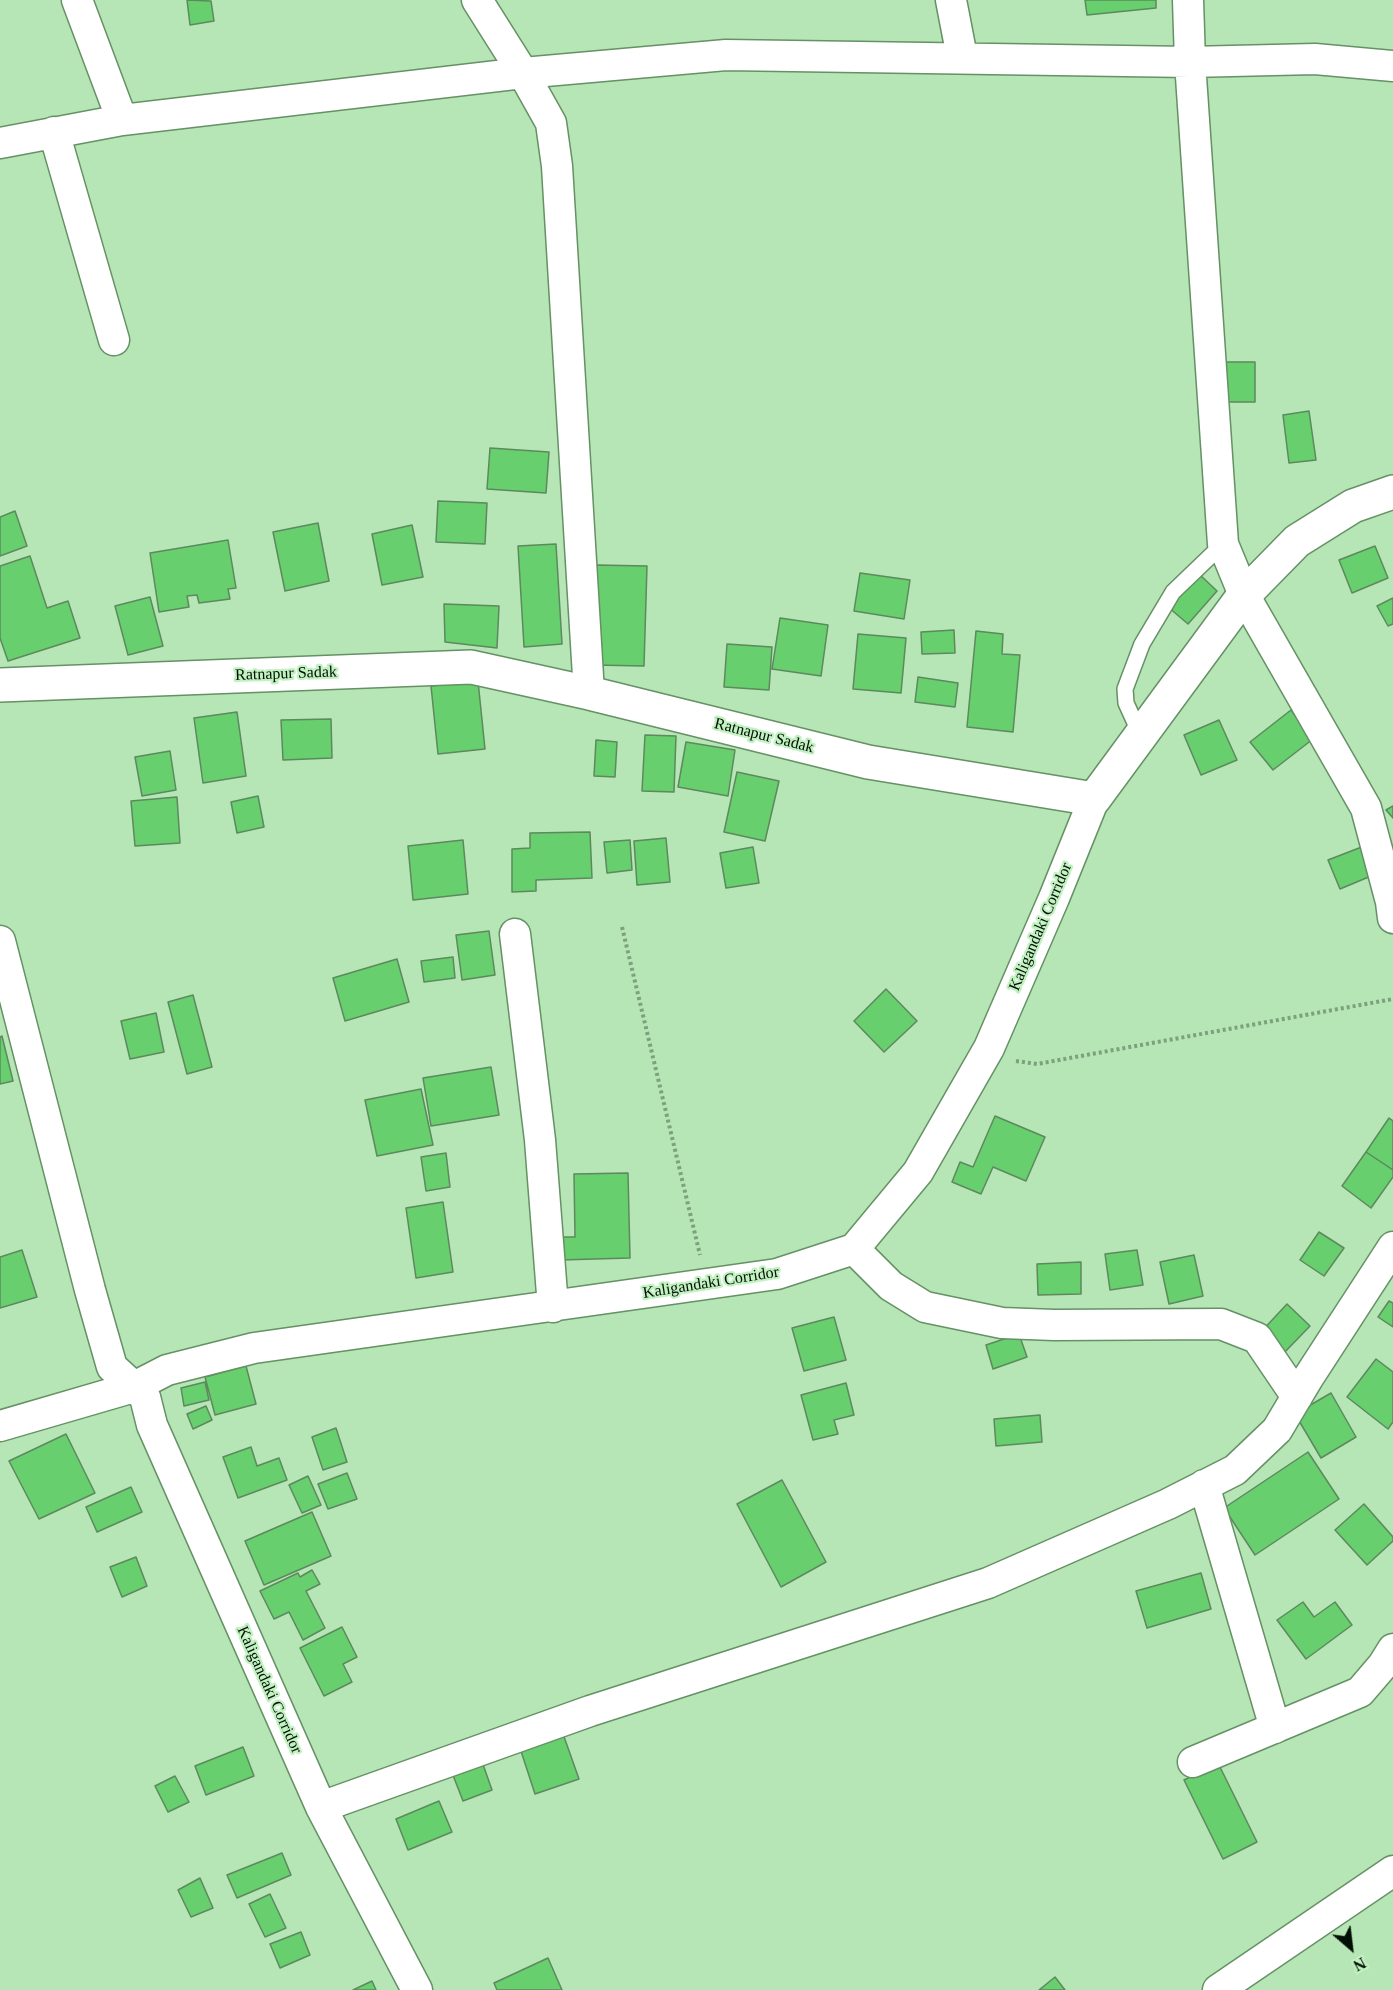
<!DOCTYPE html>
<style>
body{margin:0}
#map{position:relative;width:1393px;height:1990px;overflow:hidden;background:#b6e5b6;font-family:Georgia,serif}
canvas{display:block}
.north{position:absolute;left:1321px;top:1918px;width:60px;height:60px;-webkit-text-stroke:4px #c2f2c2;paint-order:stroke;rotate:152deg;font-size:16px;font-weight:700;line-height:24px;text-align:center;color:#021003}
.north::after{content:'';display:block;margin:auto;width:21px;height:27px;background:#021003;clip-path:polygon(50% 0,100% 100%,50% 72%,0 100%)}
</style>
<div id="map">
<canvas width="1393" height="1990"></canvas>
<div class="north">N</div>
</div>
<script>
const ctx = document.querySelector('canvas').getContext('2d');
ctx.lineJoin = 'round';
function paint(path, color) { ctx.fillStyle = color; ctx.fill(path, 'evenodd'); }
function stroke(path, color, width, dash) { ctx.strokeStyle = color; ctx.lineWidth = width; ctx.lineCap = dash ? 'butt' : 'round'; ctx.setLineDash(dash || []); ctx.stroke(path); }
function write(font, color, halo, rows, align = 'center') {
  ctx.font = font + ' Georgia,serif'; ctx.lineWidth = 4.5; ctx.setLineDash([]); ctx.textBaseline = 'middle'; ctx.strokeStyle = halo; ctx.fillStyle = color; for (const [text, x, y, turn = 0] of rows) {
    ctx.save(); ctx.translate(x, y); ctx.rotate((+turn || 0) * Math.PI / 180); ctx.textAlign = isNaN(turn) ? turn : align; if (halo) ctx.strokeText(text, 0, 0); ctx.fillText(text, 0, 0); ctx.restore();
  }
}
const building = new Path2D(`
 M 187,0 L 211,1 L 214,21 L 190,25 Z
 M 1085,0 L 1156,0 L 1156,8 L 1087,15 Z
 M 1225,362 L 1255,362 L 1255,402 L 1225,402 Z
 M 1309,411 L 1316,460 L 1289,463 L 1283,415 Z
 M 490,448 L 549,452 L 546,493 L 487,489 Z
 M 438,501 L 487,503 L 485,544 L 436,542 Z
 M 15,511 L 27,546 L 0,556 L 0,517 Z
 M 318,523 L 329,581 L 285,591 L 273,532 Z
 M 412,525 L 423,577 L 382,585 L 372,534 Z
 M 228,540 L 236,588 L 228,589 L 230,599 L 199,603 L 197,595 L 187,596 L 189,607 L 159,612 L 150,553 Z
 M 556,544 L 562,644 L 524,647 L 518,546 Z
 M 1375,546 L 1388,578 L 1352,593 L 1339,560 Z
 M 30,556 L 47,608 L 68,601 L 80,638 L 8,661 L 0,638 L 0,566 Z
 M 596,565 L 647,566 L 644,666 L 593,665 Z
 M 860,573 L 910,580 L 904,619 L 854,611 Z
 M 1198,573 L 1217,591 L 1188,624 L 1168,607 Z
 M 150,597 L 163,646 L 128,655 L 115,606 Z
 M 1393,598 L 1393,624 L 1388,626 L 1377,606 Z
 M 444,604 L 499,606 L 497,648 L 445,642 Z
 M 780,618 L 828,625 L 821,676 L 772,669 Z
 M 954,630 L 955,653 L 922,654 L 921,632 Z
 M 976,631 L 1003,634 L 1002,654 L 1020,655 L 1013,732 L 967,727 Z
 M 858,634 L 906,638 L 901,693 L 853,689 Z
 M 727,644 L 772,647 L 769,690 L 724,687 Z
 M 918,677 L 958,683 L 955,707 L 915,702 Z
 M 478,681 L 485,749 L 438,754 L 431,686 Z
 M 1291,710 L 1313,739 L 1273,770 L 1250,742 Z
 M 237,712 L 246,776 L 203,783 L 194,718 Z
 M 331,719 L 332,758 L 283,760 L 281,720 Z
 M 1219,720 L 1237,760 L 1201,775 L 1184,735 Z
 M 645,735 L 676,736 L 674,792 L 642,791 Z
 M 596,740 L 617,742 L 615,777 L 594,776 Z
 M 686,742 L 735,750 L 728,796 L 678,787 Z
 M 170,751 L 176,790 L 142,796 L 135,757 Z
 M 737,772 L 779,781 L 765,841 L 724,832 Z
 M 258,796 L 264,827 L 237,833 L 231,802 Z
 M 177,797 L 180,843 L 135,846 L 131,801 Z
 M 1393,806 L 1393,818 L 1386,810 Z
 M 590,832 L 592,878 L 536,880 L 536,891 L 512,892 L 512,849 L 530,848 L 530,833 Z
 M 666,838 L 670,882 L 637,885 L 634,841 Z
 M 463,840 L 468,894 L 413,900 L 408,846 Z
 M 630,840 L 632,870 L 607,873 L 604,842 Z
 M 1372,843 L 1383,871 L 1340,889 L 1328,860 Z
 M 753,847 L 759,883 L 726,888 L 720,853 Z
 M 489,931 L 495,975 L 462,980 L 456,935 Z
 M 453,957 L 455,978 L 424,982 L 421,961 Z
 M 397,959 L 409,1002 L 345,1021 L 333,978 Z
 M 886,989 L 917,1021 L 884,1052 L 854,1021 Z
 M 193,995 L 212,1067 L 187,1074 L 168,1002 Z
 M 156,1013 L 164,1052 L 130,1059 L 121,1021 Z
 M 2,1036 L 13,1081 L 0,1084 L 0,1037 Z
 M 491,1067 L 499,1115 L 431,1126 L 423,1078 Z
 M 421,1089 L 433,1145 L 377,1156 L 365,1100 Z
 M 995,1116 L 1045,1137 L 1026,1181 L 993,1167 L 981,1194 L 952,1182 L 960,1162 L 973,1167 Z
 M 1389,1118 L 1393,1121 L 1393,1170 L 1366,1152 Z
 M 1366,1152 L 1393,1170 L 1393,1177 L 1371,1208 L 1342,1186 Z
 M 446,1153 L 450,1187 L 426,1191 L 421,1157 Z
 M 628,1173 L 630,1258 L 560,1260 L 560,1237 L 575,1237 L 574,1174 Z
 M 443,1202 L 453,1272 L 416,1278 L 406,1208 Z
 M 1319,1232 L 1344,1248 L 1324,1276 L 1300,1260 Z
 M 22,1250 L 37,1297 L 0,1308 L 0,1257 Z
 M 1137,1250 L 1143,1285 L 1110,1290 L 1105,1254 Z
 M 1194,1255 L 1203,1296 L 1169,1304 L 1160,1262 Z
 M 1081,1262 L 1081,1294 L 1038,1295 L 1037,1264 Z
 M 1389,1301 L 1393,1303 L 1393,1327 L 1378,1317 Z
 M 1287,1304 L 1310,1326 L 1282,1355 L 1260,1333 Z
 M 834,1317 L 846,1360 L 804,1371 L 792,1328 Z
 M 1019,1334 L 1027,1357 L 993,1369 L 986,1345 Z
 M 1376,1359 L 1393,1372 L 1393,1422 L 1388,1429 L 1347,1397 Z
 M 246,1366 L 256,1404 L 215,1415 L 205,1377 Z
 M 205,1382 L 209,1400 L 184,1406 L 181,1388 Z
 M 846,1383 L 854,1415 L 834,1420 L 838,1434 L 813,1440 L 801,1395 Z
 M 1331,1393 L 1356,1437 L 1321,1458 L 1295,1414 Z
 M 206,1406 L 212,1420 L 193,1429 L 187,1414 Z
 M 1040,1415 L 1042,1442 L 996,1446 L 994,1419 Z
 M 336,1428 L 347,1462 L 323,1470 L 312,1437 Z
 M 66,1434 L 95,1493 L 39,1519 L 9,1461 Z
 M 251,1447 L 257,1466 L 279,1458 L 287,1480 L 238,1498 L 223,1457 Z
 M 1308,1452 L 1339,1499 L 1255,1555 L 1224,1508 Z
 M 347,1473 L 357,1499 L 328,1509 L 318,1484 Z
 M 308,1476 L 321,1505 L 302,1513 L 289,1485 Z
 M 782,1480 L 826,1562 L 781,1587 L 737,1504 Z
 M 131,1487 L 142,1512 L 97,1532 L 86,1507 Z
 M 1364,1504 L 1393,1537 L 1393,1541 L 1367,1565 L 1335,1530 Z
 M 312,1512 L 331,1556 L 264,1585 L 245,1541 Z
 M 136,1557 L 147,1586 L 122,1597 L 110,1567 Z
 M 312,1570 L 320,1584 L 306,1591 L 325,1628 L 303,1640 L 289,1612 L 274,1619 L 260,1591 L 298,1573 L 300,1577 Z
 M 1201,1573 L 1211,1609 L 1147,1628 L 1136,1591 Z
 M 1303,1602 L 1314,1617 L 1335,1602 L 1352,1625 L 1306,1659 L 1277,1620 Z
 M 342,1627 L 357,1657 L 343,1664 L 352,1682 L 324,1696 L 300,1648 Z
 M 562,1731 L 579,1779 L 535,1794 L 519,1745 Z
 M 243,1747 L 254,1776 L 206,1795 L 195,1766 Z
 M 479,1753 L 492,1790 L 463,1801 L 449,1765 Z
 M 1218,1763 L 1257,1842 L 1223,1859 L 1184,1780 Z
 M 175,1776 L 189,1802 L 168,1812 L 155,1786 Z
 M 439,1801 L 452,1832 L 408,1850 L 396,1819 Z
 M 282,1853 L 291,1875 L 237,1898 L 227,1875 Z
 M 200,1878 L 213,1908 L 191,1917 L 178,1890 Z
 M 270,1894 L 286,1928 L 265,1937 L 249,1904 Z
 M 301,1932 L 310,1955 L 280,1968 L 270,1944 Z
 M 548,1958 L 562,1990 L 497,1990 L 494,1983 Z
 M 1055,1977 L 1065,1990 L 1039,1990 Z
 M 372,1981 L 376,1990 L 353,1990 Z`);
const path = new Path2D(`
 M 622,927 L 700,1255
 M 1016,1061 L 1037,1064 L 1393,999`);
const lane = new Path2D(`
 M 1141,736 L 1126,703 L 1125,689 L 1142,644 L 1173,592 L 1223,544`);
const street = new Path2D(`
 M 77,0 L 122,120
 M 477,0 L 523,73 L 551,123 L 557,166 L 589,693
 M 951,0 L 962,57
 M 1188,0 L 1190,62 L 1223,544 L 1244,595 L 1366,808 L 1391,902 L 1393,918
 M 54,132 L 114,340
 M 0,143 L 122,120 L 523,73 L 726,55 L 1190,62 L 1315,59 L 1393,66
 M 515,934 L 540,1140 L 553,1307
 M 0,941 L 90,1290 L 112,1367 L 134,1387 L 167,1370 L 254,1348 L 777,1274 L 854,1249 L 918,1172 L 989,1048 L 1054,898 L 1094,799
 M 854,1249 L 891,1286 L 925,1307 L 1002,1323 L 1054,1325 L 1221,1324 L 1257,1338 L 1297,1397
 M 0,1426 L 134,1387 L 145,1397 L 152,1425 L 321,1807 L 417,1990
 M 1204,1485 L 1275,1728
 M 1193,1762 L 1360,1692 L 1383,1665 L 1393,1649
 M 321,1807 L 590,1711 L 988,1583 L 1168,1504 L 1235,1470 L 1277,1430 L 1308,1378 L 1393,1247
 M 1218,1990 L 1393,1871`);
const secondary = new Path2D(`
 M 0,685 L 471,667 L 589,693 L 868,762 L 1094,799 L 1244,595 L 1297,541 L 1353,506 L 1393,492`);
const streetNames = [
 ["Ratnapur Sadak",286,674,-2],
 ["Ratnapur Sadak",764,736,14],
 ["Kaligandaki Corridor",1041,927,-67],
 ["Kaligandaki Corridor",711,1283,-9],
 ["Kaligandaki Corridor",269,1690,66]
];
paint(building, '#67cf6d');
stroke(building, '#5d895e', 1.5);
stroke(lane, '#659165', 18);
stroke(street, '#659165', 33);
stroke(secondary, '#659165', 36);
stroke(path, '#7ca17d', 4, [3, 3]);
stroke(lane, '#fff', 15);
stroke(street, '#fff', 30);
stroke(secondary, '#fff', 33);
write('16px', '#021003', '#c2f2c2', streetNames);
</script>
